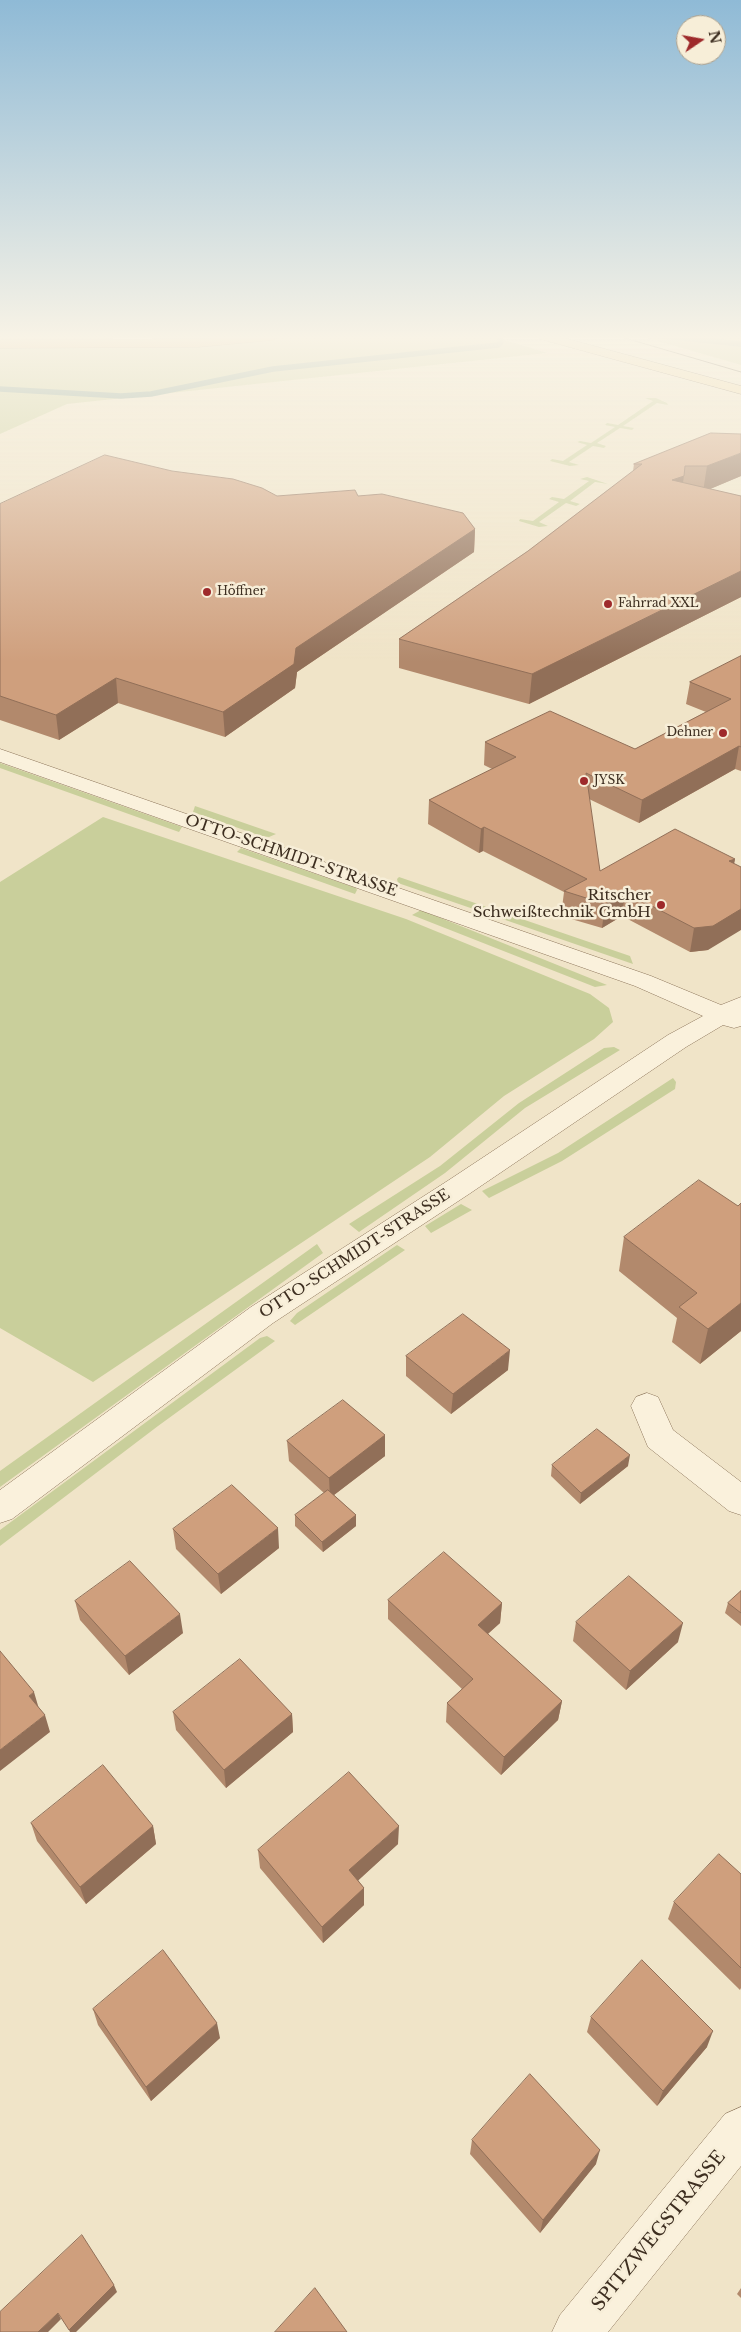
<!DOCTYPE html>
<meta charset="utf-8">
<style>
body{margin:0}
#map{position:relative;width:741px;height:2332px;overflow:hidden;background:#f0e4c8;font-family:"Libre Baskerville",serif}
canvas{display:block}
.north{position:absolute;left:676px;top:15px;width:50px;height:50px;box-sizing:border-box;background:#f7eed8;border:1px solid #ada18e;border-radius:50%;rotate:78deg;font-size:14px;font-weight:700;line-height:20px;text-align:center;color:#3d2e20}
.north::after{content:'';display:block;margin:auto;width:18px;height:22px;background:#9e2a2b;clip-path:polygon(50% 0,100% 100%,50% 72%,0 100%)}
</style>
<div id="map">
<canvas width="741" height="2332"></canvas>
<div class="north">N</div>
</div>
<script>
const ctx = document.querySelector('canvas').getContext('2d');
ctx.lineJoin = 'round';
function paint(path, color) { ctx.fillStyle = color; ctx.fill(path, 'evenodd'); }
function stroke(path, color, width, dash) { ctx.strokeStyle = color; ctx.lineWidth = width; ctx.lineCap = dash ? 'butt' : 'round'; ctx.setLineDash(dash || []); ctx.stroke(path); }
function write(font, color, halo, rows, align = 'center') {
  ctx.font = font + ' "Libre Baskerville",serif'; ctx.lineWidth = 5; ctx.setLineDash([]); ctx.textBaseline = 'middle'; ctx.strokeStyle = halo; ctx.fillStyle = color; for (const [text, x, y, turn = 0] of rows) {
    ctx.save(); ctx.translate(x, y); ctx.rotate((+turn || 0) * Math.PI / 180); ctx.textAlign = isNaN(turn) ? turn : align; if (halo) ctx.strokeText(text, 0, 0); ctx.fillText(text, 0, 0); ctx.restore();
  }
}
const green = new Path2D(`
 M 0,336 L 92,336 L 115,339 L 0,341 Z
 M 296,336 L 493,336 L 547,353 L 67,404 L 0,434 L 0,347 L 202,346 Z
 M 640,336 L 741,336 L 741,365 Z
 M 645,398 L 656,398 L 667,403 L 668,405 L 657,403 L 623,426 L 634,428 L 632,430 L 620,428 L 597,443 L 606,446 L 604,448 L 593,446 L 569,462 L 579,465 L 570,466 L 550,461 L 552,459 L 563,461 L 587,445 L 577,442 L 580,441 L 591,443 L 615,427 L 605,425 L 607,423 L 618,425 L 653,401 Z
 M 587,477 L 608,484 L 595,482 L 570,501 L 580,504 L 576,506 L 566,503 L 539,522 L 548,526 L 539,527 L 519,521 L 520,519 L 533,521 L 559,502 L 549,499 L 552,497 L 564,499 L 589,481 L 580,479 Z
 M 0,763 L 182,827 L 179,832 L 0,768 Z
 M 195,806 L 276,834 L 269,837 L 261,836 L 193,812 Z
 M 103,817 L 406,919 L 590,994 L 609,1008 L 613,1022 L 594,1039 L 504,1096 L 430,1157 L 93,1382 L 0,1328 L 0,882 Z
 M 241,848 L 356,888 L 357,890 L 355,894 L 237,852 Z
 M 399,877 L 630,956 L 633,964 L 398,883 L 397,879 Z
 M 421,910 L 607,985 L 595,987 L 412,915 Z
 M 614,1047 L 620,1050 L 525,1108 L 445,1173 L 359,1232 L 349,1224 L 440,1166 L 519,1103 L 604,1048 Z
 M 673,1078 L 676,1082 L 675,1089 L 562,1161 L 489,1198 L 482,1191 L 558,1153 Z
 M 461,1204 L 472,1210 L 431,1233 L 425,1226 Z
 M 317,1244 L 323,1253 L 0,1487 L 0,1471 Z
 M 397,1245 L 405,1250 L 295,1325 L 290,1321 L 297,1313 Z
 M 267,1336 L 275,1341 L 158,1426 L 0,1546 L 0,1530 L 260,1338 Z`);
const stream = new Path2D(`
 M 662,336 L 741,344
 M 0,389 L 121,396 L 151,394 L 273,369 L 498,345 L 501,342 L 499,336`);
const minor = new Path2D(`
 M 0,749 L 651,976 L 721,1005 L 741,997 L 741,1026 L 734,1028 L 723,1025 L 686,1047 L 469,1194 L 273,1323 L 12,1519 L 0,1523 L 0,1490 L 251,1307 L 449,1180 L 668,1035 L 703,1016 L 635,986 L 0,762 Z
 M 647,1393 L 658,1397 L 673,1430 L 741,1482 L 741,1515 L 729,1511 L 648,1447 L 631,1406 L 636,1397 Z
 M 741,2107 L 741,2166 L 608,2332 L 552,2332 L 560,2315 L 725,2114 Z`);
const primary = new Path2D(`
 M 538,336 L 557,336 L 741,386 L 741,394 L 540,339 Z`);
const motorway = new Path2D(`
 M 237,336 L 279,336 L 273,340 L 198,347 L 0,348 L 0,340 L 198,339 Z`);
const tram = new Path2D(`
 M 618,336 L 741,372`);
const wall = new Path2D(`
 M 711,433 L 741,476 L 710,489 L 741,496 L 741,597 L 529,704 L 399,668 L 399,639 L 528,551 L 633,471 L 634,464 Z
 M 277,496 L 358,496 L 475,529 L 474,552 L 297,672 L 295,688 L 225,737 L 118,703 L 59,740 L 0,720 L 0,504 Z
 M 741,656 L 741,771 L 735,769 L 639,823 L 589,799 L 600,871 L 735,859 L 708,950 L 690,952 L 622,916 L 602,928 L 561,916 L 564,892 L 483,851 L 479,853 L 428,824 L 429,800 L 492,769 L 484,765 L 485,742 L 635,749 L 706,712 L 686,704 L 690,682 Z
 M 741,1203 L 741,1331 L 700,1364 L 672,1342 L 677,1318 L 619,1271 L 624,1237 L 738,1206 Z
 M 406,1356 L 508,1370 L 451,1414 L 406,1376 Z
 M 385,1435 L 385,1456 L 334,1495 L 356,1515 L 356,1526 L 323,1552 L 295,1526 L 295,1515 L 324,1493 L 289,1461 L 287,1441 Z
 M 552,1465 L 628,1466 L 580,1504 L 551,1476 Z
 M 173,1529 L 279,1548 L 221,1594 L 176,1549 Z
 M 741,1591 L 741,1626 L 725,1613 L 728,1603 Z
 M 388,1600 L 502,1603 L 500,1623 L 488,1634 L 562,1701 L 558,1720 L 501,1775 L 446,1722 L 447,1703 L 462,1689 L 388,1619 Z
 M 75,1601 L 183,1633 L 129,1675 L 80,1620 Z
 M 576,1622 L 678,1642 L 626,1690 L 573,1641 Z
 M 173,1712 L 292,1714 L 293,1732 L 226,1788 L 176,1730 Z
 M 31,1823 L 153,1826 L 156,1844 L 86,1904 L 37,1841 Z
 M 398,1844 L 358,1880 L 364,1888 L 364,1905 L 323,1943 L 260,1868 L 258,1850 Z
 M 741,1874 L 741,1988 L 740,1990 L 668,1919 L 674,1902 Z
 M 93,2009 L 220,2038 L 151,2101 L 98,2025 Z
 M 591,2017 L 707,2047 L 657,2106 L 587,2032 Z
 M 472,2140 L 596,2164 L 540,2233 L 470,2154 Z
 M 741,2288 L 741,2298 L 737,2294 Z`);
const shadedWall = new Path2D(`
 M 741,453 L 741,476 L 703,492 L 707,466 Z
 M 684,476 L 680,502 L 672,480 Z
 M 475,529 L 474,552 L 297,672 L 295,688 L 225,737 L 223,712 L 296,648 Z
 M 741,571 L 741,597 L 529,704 L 532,674 Z
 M 116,678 L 118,703 L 59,740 L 56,715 Z
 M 739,746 L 735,769 L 639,823 L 642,800 Z
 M 484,827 L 483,851 L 479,853 L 481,829 Z
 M 735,859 L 731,882 L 729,861 Z
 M 625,892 L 622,916 L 602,928 L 605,904 Z
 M 741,909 L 741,930 L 708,950 L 690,952 L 694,928 Z
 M 741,1303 L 741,1331 L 700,1364 L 708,1329 Z
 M 510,1350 L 508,1370 L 451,1414 L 453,1394 Z
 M 385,1435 L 385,1456 L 330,1498 L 329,1478 Z
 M 630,1455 L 628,1466 L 580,1504 L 581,1493 Z
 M 356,1515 L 356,1526 L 323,1552 L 322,1542 Z
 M 278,1528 L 279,1548 L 221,1594 L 218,1574 Z
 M 502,1603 L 500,1623 L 476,1644 L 478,1625 Z
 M 180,1614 L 183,1633 L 129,1675 L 125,1656 Z
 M 683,1623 L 678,1642 L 626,1690 L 630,1671 Z
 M 34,1692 L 39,1709 L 29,1696 Z
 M 562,1701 L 558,1720 L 501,1775 L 504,1757 Z
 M 292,1714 L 293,1732 L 226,1788 L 224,1770 Z
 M 45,1715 L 50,1732 L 0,1771 L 0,1750 Z
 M 153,1826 L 156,1844 L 86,1904 L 80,1887 Z
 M 399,1826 L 398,1844 L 350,1888 L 349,1870 Z
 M 364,1888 L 364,1905 L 323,1943 L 322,1927 Z
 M 217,2023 L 220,2038 L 151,2101 L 146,2087 Z
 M 713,2031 L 707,2047 L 657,2106 L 663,2091 Z
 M 600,2150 L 596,2164 L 540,2233 L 543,2220 Z
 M 114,2285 L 117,2292 L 76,2332 L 70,2332 L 69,2330 Z
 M 58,2313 L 61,2319 L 48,2332 L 38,2332 Z`);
const building = new Path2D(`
 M 711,433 L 741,434 L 741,453 L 707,466 L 685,466 L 684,476 L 672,480 L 741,496 L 741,571 L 532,674 L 399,639 L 528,551 L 642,464 L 634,464 Z
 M 105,455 L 172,471 L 233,479 L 262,488 L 277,496 L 355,490 L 358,496 L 382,494 L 463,513 L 475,529 L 296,648 L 294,664 L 223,712 L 116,678 L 56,715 L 0,696 L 0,504 Z
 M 741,656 L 741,747 L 739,746 L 642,800 L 586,773 L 600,871 L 675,829 L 735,859 L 729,861 L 741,867 L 741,909 L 713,926 L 694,928 L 625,892 L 605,904 L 564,891 L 587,879 L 484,827 L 481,829 L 429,800 L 516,757 L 485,742 L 550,711 L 635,749 L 731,699 L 690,682 Z
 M 699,1180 L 738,1206 L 741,1203 L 741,1303 L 708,1329 L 679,1307 L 697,1293 L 624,1237 Z
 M 463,1314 L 510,1350 L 453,1394 L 406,1356 Z
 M 343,1400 L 385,1435 L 329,1478 L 287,1441 Z
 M 597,1429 L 630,1455 L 581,1493 L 552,1465 Z
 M 232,1485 L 278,1528 L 218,1574 L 173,1529 Z
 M 328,1490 L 356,1515 L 322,1542 L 295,1515 Z
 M 444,1552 L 502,1603 L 478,1625 L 562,1701 L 504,1757 L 447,1703 L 473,1679 L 388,1600 Z
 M 130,1561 L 180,1614 L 125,1656 L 75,1601 Z
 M 629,1576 L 683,1623 L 630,1671 L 576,1622 Z
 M 741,1591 L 741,1613 L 728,1603 Z
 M 0,1651 L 34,1692 L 29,1696 L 45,1715 L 0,1750 Z
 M 240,1659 L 292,1714 L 224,1770 L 173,1712 Z
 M 103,1765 L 153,1826 L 80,1887 L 31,1823 Z
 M 349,1772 L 399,1826 L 349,1870 L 364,1888 L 322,1927 L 258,1850 Z
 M 719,1854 L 741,1874 L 741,1968 L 674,1902 Z
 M 163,1950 L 217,2023 L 146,2087 L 93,2009 Z
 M 642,1960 L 713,2031 L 663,2091 L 591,2017 Z
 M 530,2074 L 600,2150 L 543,2220 L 472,2140 Z
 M 82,2235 L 114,2285 L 69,2330 L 58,2313 L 38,2332 L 0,2332 L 0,2312 Z
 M 315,2288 L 347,2332 L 275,2332 Z`);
const markers = [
 [207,592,5,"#9e2a2b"],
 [608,604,5,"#9e2a2b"],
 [723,733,5,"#9e2a2b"],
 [584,781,5,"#9e2a2b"],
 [661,905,5,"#9e2a2b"]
];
const farPoinames = [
 ["Höffner",217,592],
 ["Fahrrad XXL",618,604],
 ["Dehner",713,733,"right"],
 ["JYSK",594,781]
];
const streetNames = [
 ["OTTO-SCHMIDT-STRASSE",291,856,19],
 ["OTTO-SCHMIDT-STRASSE",355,1254,-33]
];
const poiNames = [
 ["Ritscher",651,896],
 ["Schweißtechnik GmbH",651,913]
];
const nearStreetnames = [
 ["SPITZWEGSTRASSE",659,2231,-51]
];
paint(green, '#c9cf9b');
stroke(stream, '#6f938a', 5.5);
stroke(minor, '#8d765c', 1);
stroke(primary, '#5b4430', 1);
stroke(motorway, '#5b4430', 1);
paint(minor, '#faf1dc');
paint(primary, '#f3d9a0');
paint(motorway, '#e0a458');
stroke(tram, '#3d2e20', 1);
paint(wall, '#b2896c');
paint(shadedWall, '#916f58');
paint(building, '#cf9f7d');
stroke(building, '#916f58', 1);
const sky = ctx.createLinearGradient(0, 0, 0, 662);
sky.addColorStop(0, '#8fbad6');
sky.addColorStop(0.51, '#f8f3e6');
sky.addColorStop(1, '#f8f3e600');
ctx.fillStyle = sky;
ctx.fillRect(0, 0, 741, 662);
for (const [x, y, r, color] of markers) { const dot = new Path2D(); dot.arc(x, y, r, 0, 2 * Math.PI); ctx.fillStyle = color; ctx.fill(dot); stroke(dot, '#f7eed8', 2); }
write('12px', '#3d2e20', '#f7eed8', farPoinames, 'left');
write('15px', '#3d2e20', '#f7eed8', streetNames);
write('15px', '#3d2e20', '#f7eed8', poiNames, 'right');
write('18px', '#3d2e20', '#f7eed8', nearStreetnames);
</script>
